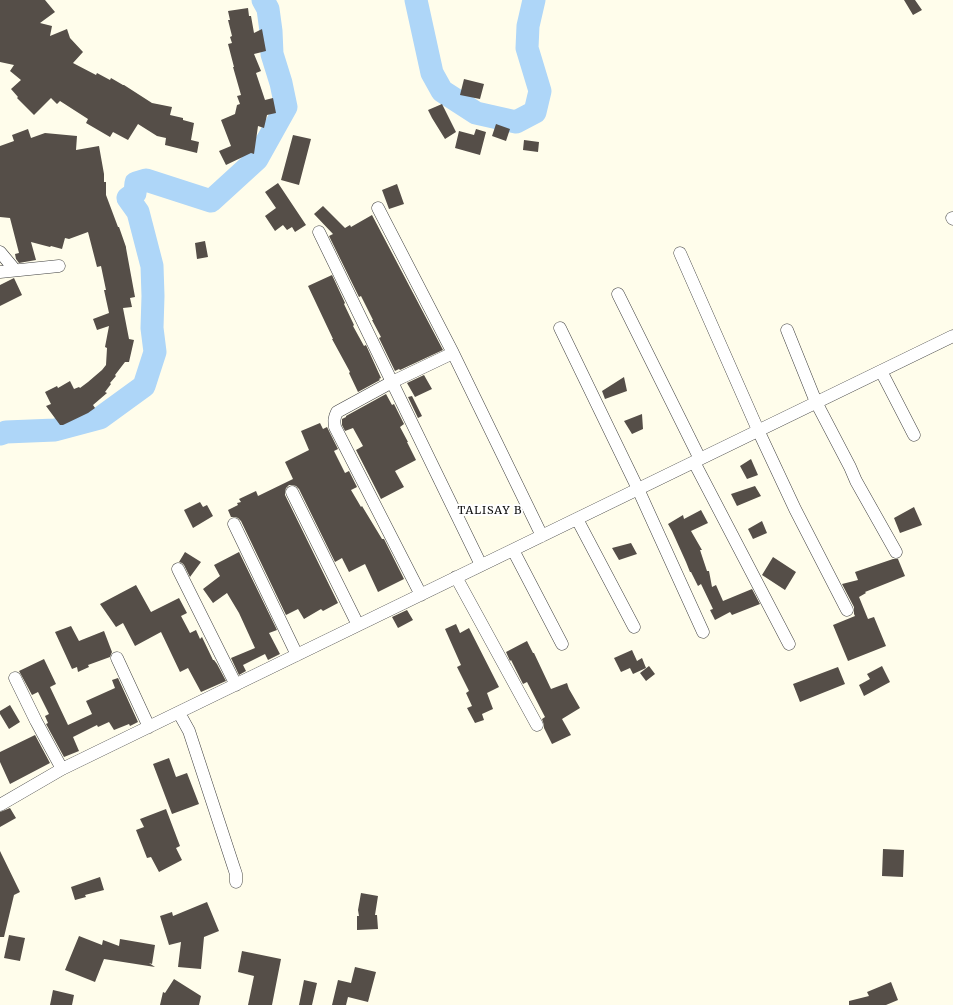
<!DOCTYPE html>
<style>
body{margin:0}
canvas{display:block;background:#fffdeb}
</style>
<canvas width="953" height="1005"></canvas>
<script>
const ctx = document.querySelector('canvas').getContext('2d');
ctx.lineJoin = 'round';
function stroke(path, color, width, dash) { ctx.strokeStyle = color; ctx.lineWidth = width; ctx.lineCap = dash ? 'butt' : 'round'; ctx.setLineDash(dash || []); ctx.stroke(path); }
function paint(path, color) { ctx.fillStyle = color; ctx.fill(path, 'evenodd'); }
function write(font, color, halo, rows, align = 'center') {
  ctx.font = font + ' Merriweather,serif'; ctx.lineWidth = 4; ctx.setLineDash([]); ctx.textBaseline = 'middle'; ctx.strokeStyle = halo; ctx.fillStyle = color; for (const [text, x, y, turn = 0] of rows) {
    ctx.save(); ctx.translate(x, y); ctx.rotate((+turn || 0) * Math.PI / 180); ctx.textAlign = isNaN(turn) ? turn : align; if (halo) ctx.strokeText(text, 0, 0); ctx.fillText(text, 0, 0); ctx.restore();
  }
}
const river = new Path2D(`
 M 416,0 L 432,73 L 442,91 L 476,113 L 516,122 L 535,112 L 540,91 L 527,48 L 528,26 L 534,0
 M 0,434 L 6,432 L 55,430 L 100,418 L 144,386 L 155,352 L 152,328 L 153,296 L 152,266 L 138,212 L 128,198 L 135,193 L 136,183 L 146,180 L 211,201 L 257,159 L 286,107 L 281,83 L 272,54 L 271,31 L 268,9 L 263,0`);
const building = new Path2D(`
 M 0,0 L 45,0 L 55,12 L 40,23 L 52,26 L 50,36 L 67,29 L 70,38 L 83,52 L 73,63 L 96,75 L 97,73 L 110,80 L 111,78 L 123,85 L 124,85 L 152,103 L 172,107 L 170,115 L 183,118 L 183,120 L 194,123 L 191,140 L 199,142 L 197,153 L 165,145 L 166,138 L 157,136 L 138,124 L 128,140 L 113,132 L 110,137 L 86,123 L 88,119 L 60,101 L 57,104 L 51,98 L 34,115 L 17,98 L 18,97 L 11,89 L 21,80 L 10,71 L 14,65 L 0,62 Z
 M 904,0 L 915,0 L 922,10 L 913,15 Z
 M 248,8 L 249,16 L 251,16 L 254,33 L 262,29 L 266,51 L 254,54 L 261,71 L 256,73 L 265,100 L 273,98 L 276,113 L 267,115 L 264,128 L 258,126 L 254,154 L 251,153 L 226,165 L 219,151 L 231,146 L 221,120 L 235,114 L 237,105 L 240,104 L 237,96 L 241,95 L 233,67 L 234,67 L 228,44 L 232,43 L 230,37 L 232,36 L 228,20 L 230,20 L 228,11 Z
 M 464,79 L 484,84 L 480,99 L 460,95 Z
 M 442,104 L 456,132 L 445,139 L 432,118 L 428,110 Z
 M 496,124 L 510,129 L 506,141 L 492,136 Z
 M 28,129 L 31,138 L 45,133 L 77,136 L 76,150 L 99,146 L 104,174 L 104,182 L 106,182 L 106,195 L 118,227 L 119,227 L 126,247 L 126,248 L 135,297 L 130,298 L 132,307 L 123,308 L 129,339 L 134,340 L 129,362 L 125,362 L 115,375 L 116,376 L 110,383 L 111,384 L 105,392 L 107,393 L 93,405 L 95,408 L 88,413 L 63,425 L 60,425 L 46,406 L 51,404 L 45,392 L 57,386 L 58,388 L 70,381 L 74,389 L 79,387 L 80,388 L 88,382 L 102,370 L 106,365 L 107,348 L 105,347 L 109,326 L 97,330 L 93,319 L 109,313 L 104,290 L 106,290 L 101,266 L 97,267 L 88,232 L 69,239 L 65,238 L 62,249 L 51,246 L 50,247 L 31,242 L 36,260 L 19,263 L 16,259 L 15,254 L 19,253 L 10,218 L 0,217 L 0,146 L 14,141 L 12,135 Z
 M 476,129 L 486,132 L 480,155 L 455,148 L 459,131 L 474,135 Z
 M 293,135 L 311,139 L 299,185 L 281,180 Z
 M 524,140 L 539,142 L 538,152 L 523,150 Z
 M 278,183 L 306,225 L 295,232 L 292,227 L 287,230 L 283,225 L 275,231 L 265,216 L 276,208 L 265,192 Z
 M 397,184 L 404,204 L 389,209 L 382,190 Z
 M 323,206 L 345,228 L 350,225 L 351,227 L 372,215 L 443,350 L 400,370 L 399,369 L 395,371 L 379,338 L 381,337 L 372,320 L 373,320 L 361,296 L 359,297 L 329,236 L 333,234 L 314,214 Z
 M 205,241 L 208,257 L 197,259 L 195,243 Z
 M 332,275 L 345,303 L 344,304 L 354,325 L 353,326 L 364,346 L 366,345 L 381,378 L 379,379 L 380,380 L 358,392 L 349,373 L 350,372 L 332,339 L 333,339 L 308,286 Z
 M 14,278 L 22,295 L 0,306 L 0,285 Z
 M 424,375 L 432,389 L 415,397 L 407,383 Z
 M 624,377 L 627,391 L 605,399 L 602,391 Z
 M 386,394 L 392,405 L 394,404 L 404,424 L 400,427 L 408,442 L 407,442 L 416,460 L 395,471 L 404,487 L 381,499 L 356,450 L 363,446 L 353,428 L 345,431 L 342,425 L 342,419 L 346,417 L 346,416 Z
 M 412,396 L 422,416 L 418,418 L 408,397 Z
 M 642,414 L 643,429 L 632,434 L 624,421 Z
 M 320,423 L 323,429 L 327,427 L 338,449 L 334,451 L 345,473 L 349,471 L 357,487 L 351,490 L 361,507 L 362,506 L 382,539 L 384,539 L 404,579 L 378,592 L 365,564 L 349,572 L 342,558 L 335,562 L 299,489 L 296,486 L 292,485 L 289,485 L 286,488 L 285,492 L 285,495 L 338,603 L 323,611 L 321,609 L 304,619 L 298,609 L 286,615 L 241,521 L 238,518 L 235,517 L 231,517 L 228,510 L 238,505 L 237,503 L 241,502 L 239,499 L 256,491 L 258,496 L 293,479 L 285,462 L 309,450 L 301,431 Z
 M 751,459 L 758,475 L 747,479 L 740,466 Z
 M 755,486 L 761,496 L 737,506 L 731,494 Z
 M 200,502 L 203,507 L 207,505 L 213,516 L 193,528 L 184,510 Z
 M 914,507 L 922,525 L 900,533 L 894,518 Z
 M 701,510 L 708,523 L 691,531 L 702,550 L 700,550 L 707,571 L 709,571 L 712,587 L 716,585 L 723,601 L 752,589 L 760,604 L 732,615 L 730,612 L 715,620 L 710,610 L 713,609 L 701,584 L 698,586 L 691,572 L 690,572 L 686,562 L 672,531 L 668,524 L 683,515 L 684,519 Z
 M 762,521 L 767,533 L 753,539 L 748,529 Z
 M 631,543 L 637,554 L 619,560 L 612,548 Z
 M 185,552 L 201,562 L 190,577 L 184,565 L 182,563 L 179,562 Z
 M 239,552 L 277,630 L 269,633 L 280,654 L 268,660 L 265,654 L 243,665 L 246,671 L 239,675 L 231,658 L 255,648 L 239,613 L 227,593 L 213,603 L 203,589 L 220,576 L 214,565 Z
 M 773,557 L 796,572 L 785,590 L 762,575 Z
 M 893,559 L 898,559 L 905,576 L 865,592 L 866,593 L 859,597 L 868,619 L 874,617 L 886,646 L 848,661 L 833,625 L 855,616 L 854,614 L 854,607 L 842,584 L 858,580 L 855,572 Z
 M 136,585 L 151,612 L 179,598 L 187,613 L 181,616 L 190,633 L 196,630 L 200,639 L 202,637 L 213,660 L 214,660 L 217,664 L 226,681 L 201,692 L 188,668 L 180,672 L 161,632 L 135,646 L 123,623 L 116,627 L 100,604 Z
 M 407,610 L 413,620 L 398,628 L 392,617 Z
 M 456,624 L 460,633 L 469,628 L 499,687 L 487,693 L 493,709 L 482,714 L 484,720 L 475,723 L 467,708 L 472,706 L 466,693 L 469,691 L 457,667 L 461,665 L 445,629 Z
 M 71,626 L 79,641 L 104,631 L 112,652 L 110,657 L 88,665 L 89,667 L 78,672 L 77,667 L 72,669 L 55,632 Z
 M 527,641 L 533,653 L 534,653 L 551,689 L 567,683 L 569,689 L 580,708 L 562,719 L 571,735 L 552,744 L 544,728 L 544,725 L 542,719 L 545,717 L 527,682 L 523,684 L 511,660 L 510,661 L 506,652 Z
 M 632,650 L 637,661 L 642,658 L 646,668 L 633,674 L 630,668 L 621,672 L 614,658 Z
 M 44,659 L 56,684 L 50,687 L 68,725 L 92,714 L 86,701 L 115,688 L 112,680 L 118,678 L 138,722 L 130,726 L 129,724 L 114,730 L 109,722 L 98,727 L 97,725 L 73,737 L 79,751 L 64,757 L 46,724 L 48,723 L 45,716 L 49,714 L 38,692 L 32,695 L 19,671 Z
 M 649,666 L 655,674 L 646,681 L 640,673 Z
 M 882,666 L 890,682 L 864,696 L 859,685 L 870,679 L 867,674 Z
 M 838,667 L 845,684 L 800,702 L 793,684 Z
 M 10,705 L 20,722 L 9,729 L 0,714 L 0,711 Z
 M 35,735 L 50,763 L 10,784 L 0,762 L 0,752 Z
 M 169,758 L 176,777 L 187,773 L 199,804 L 172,814 L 153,764 Z
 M 10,808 L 16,818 L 0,827 L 0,812 Z
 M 166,809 L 180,846 L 176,848 L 182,860 L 159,872 L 151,857 L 147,858 L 136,830 L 144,827 L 140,819 Z
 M 883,849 L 904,850 L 903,877 L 882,876 Z
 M 0,851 L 20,892 L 14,895 L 4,937 L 0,937 Z
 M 100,877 L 104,890 L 85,895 L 86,897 L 75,900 L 71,887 Z
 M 361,893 L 378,896 L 375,915 L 377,915 L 378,929 L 357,930 L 357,916 L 359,916 L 358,910 Z
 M 207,902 L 219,931 L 204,937 L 201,969 L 178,967 L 181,942 L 169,945 L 160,916 L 172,912 L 173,916 Z
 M 9,935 L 25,938 L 20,961 L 4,958 Z
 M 79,936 L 102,945 L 103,940 L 119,946 L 120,939 L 155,945 L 152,964 L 149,963 L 155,967 L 104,959 L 95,982 L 65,970 Z
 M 242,951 L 281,959 L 272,1005 L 248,1005 L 254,976 L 238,972 Z
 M 355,967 L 376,972 L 368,1002 L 348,997 L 346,1005 L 332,1005 L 338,980 L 351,983 Z
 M 174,979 L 201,996 L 199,1005 L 160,1005 L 163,992 L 165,993 Z
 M 304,980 L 317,983 L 312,1005 L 299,1005 Z
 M 891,982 L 898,1000 L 886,1005 L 849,1005 L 849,1001 L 869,996 L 867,992 Z
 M 53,990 L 74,995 L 72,1005 L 50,1005 Z`);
const minor = new Path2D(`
 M 378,208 L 453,353 L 542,536
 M 952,218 L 953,219
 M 319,232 L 481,565
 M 0,252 L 15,270
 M 680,253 L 758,430 L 795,509 L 847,610
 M 0,272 L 59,266
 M 618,294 L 700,459
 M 560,328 L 638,489 L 703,632
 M 787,330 L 816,402 L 850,467 L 856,481 L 896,552
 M 881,371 L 914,435
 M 694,462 L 789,644
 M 292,492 L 358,625
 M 577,519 L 634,627
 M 234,524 L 297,655
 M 513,550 L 562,644
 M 178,569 L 236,685
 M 456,577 L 537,725
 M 421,595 L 335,427 C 334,421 334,418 337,412 L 392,382 L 453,353
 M 117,658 L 149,727
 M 15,678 L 36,721 L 62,769
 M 179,713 L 189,731 L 233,865 L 236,874 L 236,882
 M 0,805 L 62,769 L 953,336`);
const neighbourhoodNames = [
 ["TALISAY B",490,511]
];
stroke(river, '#aed6f8', 23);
paint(building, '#554e48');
stroke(minor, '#3f3f3f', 13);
stroke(minor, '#fff', 12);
ctx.letterSpacing = '1px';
write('11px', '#0c0c0c', '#fff', neighbourhoodNames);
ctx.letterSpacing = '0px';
</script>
